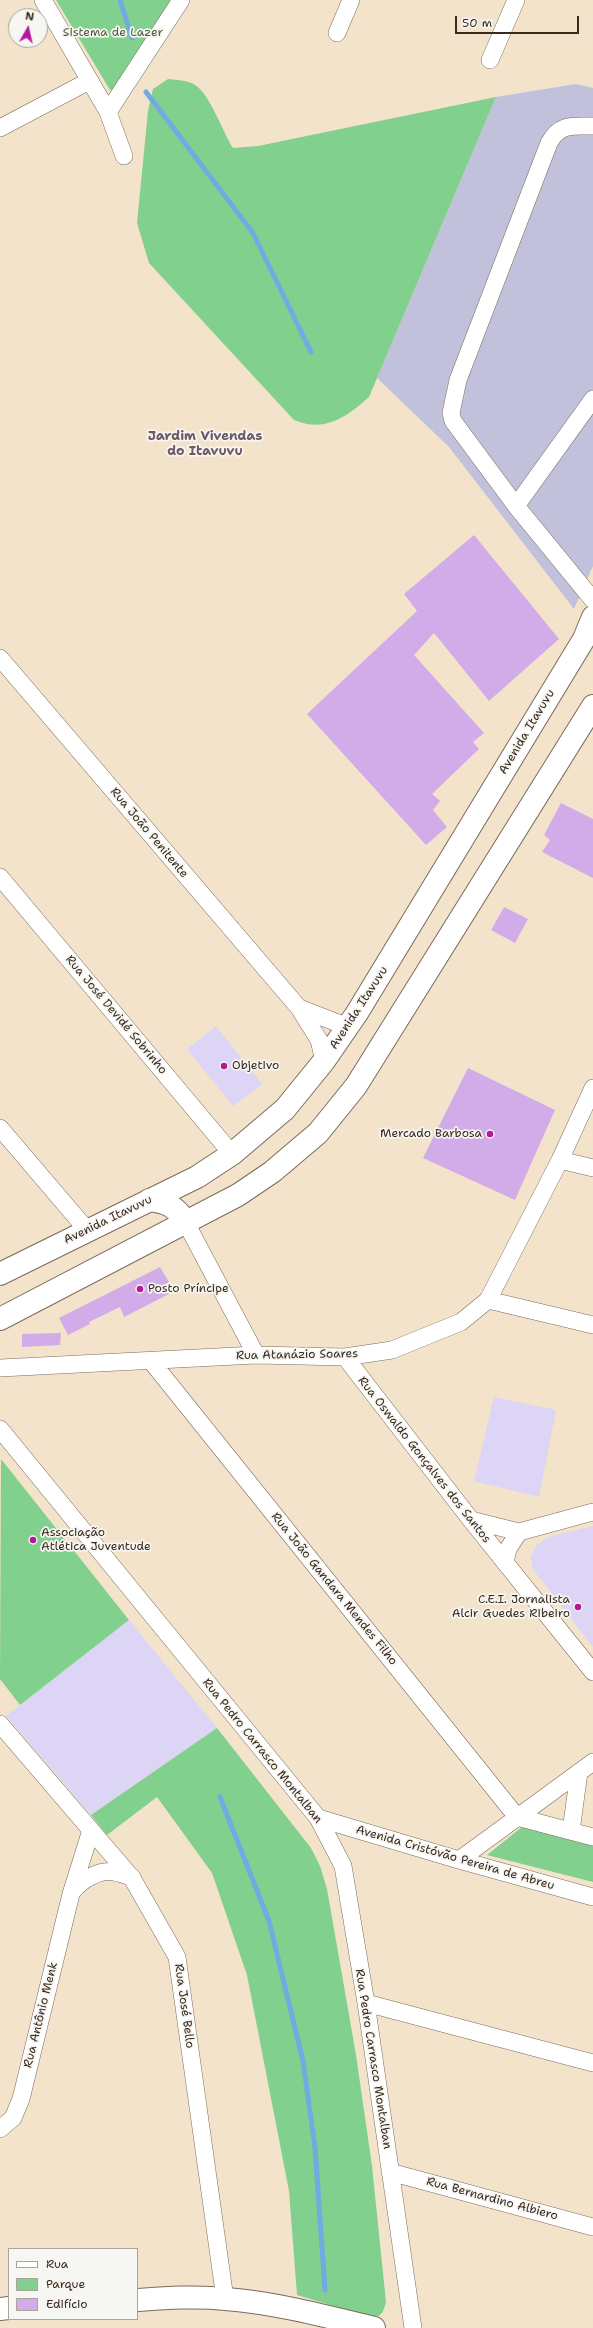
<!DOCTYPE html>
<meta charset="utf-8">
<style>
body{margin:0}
#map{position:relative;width:593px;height:2328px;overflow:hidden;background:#f3e3cb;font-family:"Shantell Sans",sans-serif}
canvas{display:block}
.legend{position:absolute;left:8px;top:2248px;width:130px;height:72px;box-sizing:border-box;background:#f6f6f2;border:1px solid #aba49d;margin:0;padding:5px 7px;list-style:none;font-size:12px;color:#3b2a1e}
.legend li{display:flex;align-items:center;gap:8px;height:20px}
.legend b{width:20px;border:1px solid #aba49d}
.north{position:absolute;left:8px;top:8px;width:40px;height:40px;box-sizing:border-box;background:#f6f6f2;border:1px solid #aba49d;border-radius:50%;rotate:8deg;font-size:11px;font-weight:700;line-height:16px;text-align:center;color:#3b2a1e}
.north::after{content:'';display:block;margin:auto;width:14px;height:18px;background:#b5179e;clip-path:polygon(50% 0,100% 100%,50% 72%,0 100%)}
.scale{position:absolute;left:455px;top:16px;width:124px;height:18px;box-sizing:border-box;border:2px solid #3b2a1e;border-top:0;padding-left:5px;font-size:12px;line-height:14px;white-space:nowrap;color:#3b2a1e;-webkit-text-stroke:3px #f6f6f2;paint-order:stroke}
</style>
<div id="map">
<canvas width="593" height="2328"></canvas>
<ul class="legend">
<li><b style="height:5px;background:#fff"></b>Rua</li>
<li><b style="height:11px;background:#82d08e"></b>Parque</li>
<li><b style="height:11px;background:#d2ace8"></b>Edifício</li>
</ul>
<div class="north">N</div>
<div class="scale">50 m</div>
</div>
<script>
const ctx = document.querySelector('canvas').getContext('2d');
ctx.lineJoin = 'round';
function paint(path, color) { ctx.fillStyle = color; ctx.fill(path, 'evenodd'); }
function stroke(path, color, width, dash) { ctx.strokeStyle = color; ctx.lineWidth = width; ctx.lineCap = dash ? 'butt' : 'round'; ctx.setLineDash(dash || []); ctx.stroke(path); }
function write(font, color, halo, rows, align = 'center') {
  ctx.font = font + ' "Shantell Sans",sans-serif'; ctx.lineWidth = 3.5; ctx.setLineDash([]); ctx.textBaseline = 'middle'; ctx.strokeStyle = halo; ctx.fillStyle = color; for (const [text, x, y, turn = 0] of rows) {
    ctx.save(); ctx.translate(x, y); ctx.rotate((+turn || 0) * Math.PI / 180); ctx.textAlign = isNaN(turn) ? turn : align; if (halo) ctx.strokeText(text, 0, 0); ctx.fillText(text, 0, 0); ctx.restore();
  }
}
const built = new Path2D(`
 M 216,1026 L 262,1084 L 233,1106 L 187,1049 Z
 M 494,1397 L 556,1410 L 539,1497 L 474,1481 Z
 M 593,1526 L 593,1647 L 532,1568 L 531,1556 L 537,1545 L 548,1537 Z
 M 129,1620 L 217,1728 L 91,1815 L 6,1716 Z`);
const industrial = new Path2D(`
 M 576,84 L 593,88 L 593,566 L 574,609 L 449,447 L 377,378 L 496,97 Z`);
const green = new Path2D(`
 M 56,0 L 170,0 L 171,2 L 115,89 L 110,90 Z
 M 168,79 C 177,80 187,80 195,85 C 210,94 223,133 233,148 L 258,146 L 496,97 L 369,397 C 347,417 324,433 294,420 L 149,263 L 137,223 L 148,111 L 153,89 Z
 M 1,1459 L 129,1620 L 20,1705 L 0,1679 Z
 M 217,1728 L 311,1848 L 320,1866 L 327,1889 L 356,2055 L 372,2166 L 386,2302 C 383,2313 382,2317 370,2317 L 297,2295 L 289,2191 L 247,1975 L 212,1873 L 157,1797 L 107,1835 L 91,1815 Z
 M 522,1827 L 593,1845 L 593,1882 L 487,1855 Z`);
const stream = new Path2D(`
 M 120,0 L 132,38
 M 146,92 L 253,233 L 311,352
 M 220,1797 L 269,1921 L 303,2061 L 315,2147 L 325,2290`);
const building = new Path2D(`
 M 474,535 L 559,639 L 489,701 L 434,633 L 414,655 L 484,733 L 473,742 L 479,749 L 432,794 L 440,801 L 433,810 L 447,827 L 426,845 L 307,714 L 417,611 L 404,594 Z
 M 561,803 L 593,819 L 593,878 L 542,852 L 550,840 L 544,835 Z
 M 504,907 L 528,919 L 515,943 L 491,930 Z
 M 468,1068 L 555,1110 L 515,1200 L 423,1158 Z
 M 160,1267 L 169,1282 L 164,1285 L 169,1294 L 124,1317 L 120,1307 L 89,1322 L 90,1324 L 68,1335 L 59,1318 Z
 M 61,1333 L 60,1345 L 22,1347 L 22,1334 Z`);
const minor = new Path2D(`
 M 43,0 L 108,112 L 124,156
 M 337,33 L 351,0
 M 490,60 L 516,0
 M 108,112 L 181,0
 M 593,126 C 573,126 560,123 549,143 L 458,380 L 451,413 L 453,421 L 516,506 L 593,600
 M 0,128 L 89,81
 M 516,506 L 593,399
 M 0,658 L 299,1008 L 319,1040 L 324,1061
 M 0,877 L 232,1154
 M 299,1008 L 348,1027
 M 0,1128 L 87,1230
 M 560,1160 L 593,1168
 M 185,1221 L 256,1355
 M 488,1300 L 593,1325
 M 345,1357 L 471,1520 L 593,1672
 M 151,1361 L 517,1817 L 593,1837
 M 0,1368 L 256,1355 L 345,1357 L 392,1350 L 461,1322 L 488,1300 L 560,1160 L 593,1088
 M 0,1429 L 318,1818 L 343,1866 L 366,2003 L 413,2328
 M 471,1520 L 519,1532 L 593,1512
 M 505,1562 L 508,1549 L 519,1532
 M 0,1724 L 132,1878 L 177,1957 L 225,2299
 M 318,1818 L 459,1860 L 593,1897
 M 571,1831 L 579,1772
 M 459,1860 L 593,1762
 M 72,1892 C 80,1881 99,1869 114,1872 C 120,1873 126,1875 132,1877
 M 366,2003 L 593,2063
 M 0,2129 L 13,2118 L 21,2099 L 71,1894 L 91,1830
 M 390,2172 L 593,2227`);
const major = new Path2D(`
 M 149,1200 C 167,1202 175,1206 185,1221
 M 0,1274 L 197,1177 L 232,1154 L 285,1109 L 324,1061 L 357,1013 L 584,639 L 593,617
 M 0,1319 L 238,1195 L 272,1172 L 318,1133 L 356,1086 L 593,706
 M 137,2300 C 167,2298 196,2296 226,2299 C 276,2303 325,2316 374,2328
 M 0,2309 L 9,2308`);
const markers = [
 [224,1066,4,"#b5179e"],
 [490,1134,4,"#b5179e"],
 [140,1289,4,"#b5179e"],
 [33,1540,4,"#b5179e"],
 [578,1607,4,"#b5179e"]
];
const parkNames = [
 ["Sistema de Lazer",113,33]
];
const streetNames = [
 ["Avenida Itavuvu",527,732,-59],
 ["Rua João Penitente",149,833,50],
 ["Avenida Itavuvu",359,1008,-57],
 ["Rua José Devidé Sobrinho",116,1015,50],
 ["Avenida Itavuvu",108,1220,-26],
 ["Rua Atanázio Soares",297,1355,-1],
 ["Rua Oswaldo Gonçalves dos Santos",424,1460,52],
 ["Rua João Gandara Mendes Filho",334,1589,51],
 ["Rua Pedro Carrasco Montalban",262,1751,51],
 ["Avenida Cristóvão Pereira de Abreu",455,1858,16],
 ["Rua José Bello",184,2006,82],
 ["Rua Antônio Menk",41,2015,-76],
 ["Rua Pedro Carrasco Montalban",373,2059,81],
 ["Rua Bernardino Albiero",492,2199,15]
];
const poiNames = [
 ["Objetivo",232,1066],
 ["Mercado Barbosa",482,1134,"right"],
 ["Posto Príncipe",148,1289],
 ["Associação",41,1533],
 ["Atlética Juventude",41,1547],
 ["C.E.I. Jornalista",570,1600,"right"],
 ["Alcir Guedes Ribeiro",570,1614,"right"]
];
const neighbourhoodNames = [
 ["Jardim Vivendas",205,437],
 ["do Itavuvu",205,452]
];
paint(built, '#dcd5f6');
paint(industrial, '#c2c1dc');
paint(green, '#82d08e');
stroke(stream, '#73aae2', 5);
paint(building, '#d2ace8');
stroke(minor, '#7b6b5b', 18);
stroke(major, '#7b6b5b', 24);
stroke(minor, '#fff', 17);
stroke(major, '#fff', 22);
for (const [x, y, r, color] of markers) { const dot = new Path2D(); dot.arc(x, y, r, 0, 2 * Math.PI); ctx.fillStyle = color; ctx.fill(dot); stroke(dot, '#f6f6f2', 1.5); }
write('12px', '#505c40', '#f6f6f2', parkNames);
write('12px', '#3b2a1e', '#f6f6f2', streetNames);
write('12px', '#3b2a1e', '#f6f6f2', poiNames, 'left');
write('bold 13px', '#705865', '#f6f6f2', neighbourhoodNames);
</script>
